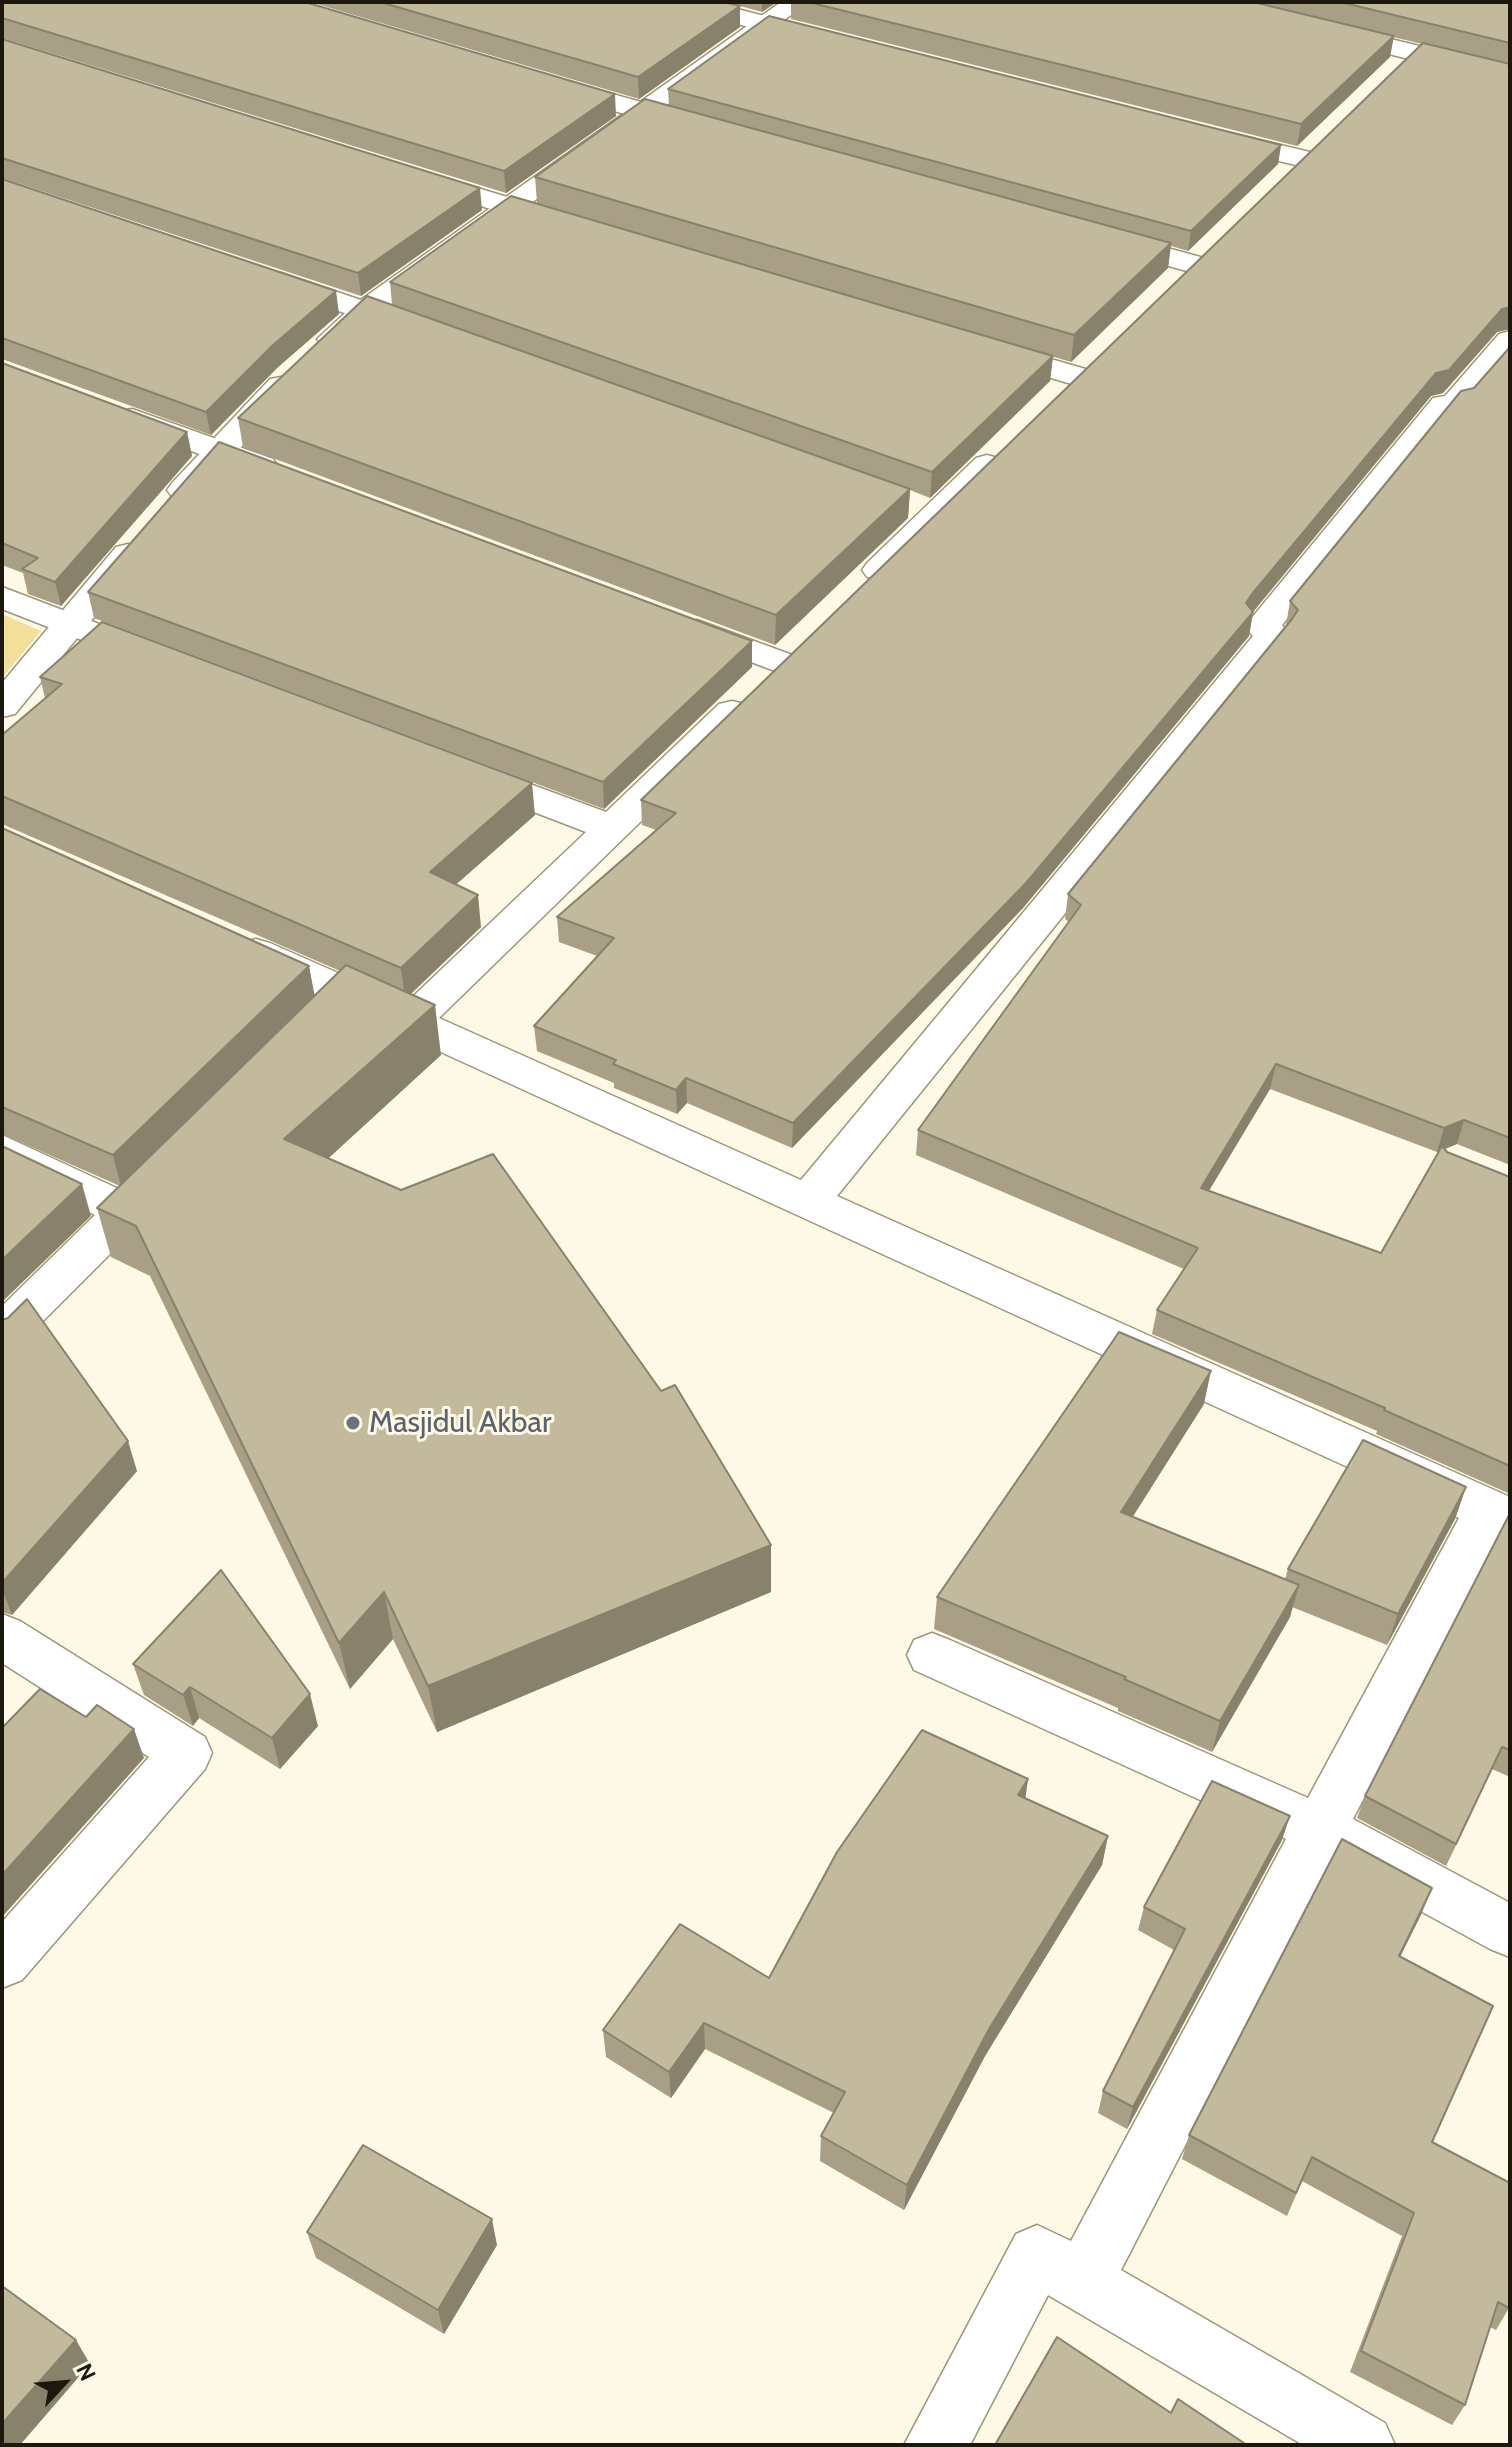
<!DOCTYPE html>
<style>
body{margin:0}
#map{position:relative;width:1512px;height:2447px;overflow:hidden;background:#fef8e6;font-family:Cabin,sans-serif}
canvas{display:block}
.frame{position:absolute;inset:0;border:4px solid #1c180d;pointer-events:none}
.north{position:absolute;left:24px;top:2343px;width:80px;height:80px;-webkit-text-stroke:6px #fef8e6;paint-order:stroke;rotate:64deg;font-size:22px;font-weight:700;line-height:32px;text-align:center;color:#1c180d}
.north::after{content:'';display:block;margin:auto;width:28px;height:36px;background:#1c180d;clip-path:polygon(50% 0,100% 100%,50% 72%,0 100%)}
</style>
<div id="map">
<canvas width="1512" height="2447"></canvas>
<div class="frame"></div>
<div class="north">N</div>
</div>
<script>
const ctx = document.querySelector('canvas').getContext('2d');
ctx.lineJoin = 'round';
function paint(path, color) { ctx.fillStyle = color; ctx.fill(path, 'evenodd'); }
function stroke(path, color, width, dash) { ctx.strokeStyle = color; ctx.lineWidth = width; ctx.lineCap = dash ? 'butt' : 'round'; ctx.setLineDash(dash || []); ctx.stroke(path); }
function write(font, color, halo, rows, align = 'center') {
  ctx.font = font + ' Cabin,sans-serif'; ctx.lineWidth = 6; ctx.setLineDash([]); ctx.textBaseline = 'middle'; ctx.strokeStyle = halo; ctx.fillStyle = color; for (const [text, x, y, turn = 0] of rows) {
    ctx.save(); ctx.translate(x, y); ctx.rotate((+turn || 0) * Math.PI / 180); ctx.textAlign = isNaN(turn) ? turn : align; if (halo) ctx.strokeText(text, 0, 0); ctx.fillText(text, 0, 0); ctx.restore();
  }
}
const green = new Path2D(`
 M 2,614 L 41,631 L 2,678 Z`);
const street = new Path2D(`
 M 669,2 L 710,2 L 819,30 L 823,35 L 819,40 L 810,43 L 672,7 Z
 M 559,79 L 698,118 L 702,124 L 698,130 L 689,132 L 550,93 L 546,87 L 550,81 Z
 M 1222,131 L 1314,153 L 1318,159 L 1314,165 L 1304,167 L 1212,145 L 1209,139 L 1212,133 Z
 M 424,172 L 564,214 L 568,220 L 564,226 L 554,228 L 414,186 L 410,180 L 414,174 Z
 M 1113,233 L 1204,258 L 1208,264 L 1204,270 L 1194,273 L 1103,248 L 1099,242 L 1103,236 Z
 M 281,273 L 420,320 L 424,326 L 420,332 L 409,335 L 271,288 L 266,282 L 271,276 Z
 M 1510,331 L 1510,359 L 1466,410 L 1454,412 L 1282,625 L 1290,634 L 1285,641 L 837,1196 L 1510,1497 L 1510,1539 L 1499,1535 L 1353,1819 L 1510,1903 L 1510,1957 L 1490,1949 L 1331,1862 L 1121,2270 L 1385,2423 L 1395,2445 L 1303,2445 L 1048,2295 L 970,2445 L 904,2445 L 1016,2234 L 1037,2225 L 1071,2241 L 1286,1839 L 914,1670 L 907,1655 L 914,1640 L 932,1633 L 950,1640 L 1308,1798 L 1459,1518 L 242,961 L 236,952 L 242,943 L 256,939 L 270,943 L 406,1003 L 586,832 L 466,786 L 461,778 L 466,770 L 479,766 L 492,770 L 606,812 L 719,704 L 732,701 L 745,704 L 750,712 L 745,720 L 439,1018 L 801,1180 L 1253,636 L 1245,627 L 1250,620 L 1433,398 L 1445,396 L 1499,334 Z
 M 995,343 L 1089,370 L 1093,377 L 1089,384 L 1078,386 L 984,358 L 980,352 L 984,346 Z
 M 132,409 L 273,459 L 278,466 L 273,473 L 262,476 L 251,473 L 121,425 L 116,418 L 121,411 Z
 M 987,455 L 998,458 L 1003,465 L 998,472 L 891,577 L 879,580 L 867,577 L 862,570 L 867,563 L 976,458 Z
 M 2,587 L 157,646 L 163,653 L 157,660 L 145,664 L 133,660 L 2,609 Z
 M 697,620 L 795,656 L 801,663 L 795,670 L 783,674 L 685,637 L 680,630 L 685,623 Z
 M 2,1135 L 121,1190 C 134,1177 144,1175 161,1181 L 168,1192 L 161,1203 L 18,1346 L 2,1352 L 2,1306 L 95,1215 L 2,1169 Z
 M 2,1614 L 20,1621 L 205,1737 L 212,1753 L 205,1769 L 22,1980 L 2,1988 L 2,1922 L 149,1757 L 2,1663 Z`);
const secondary = new Path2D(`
 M 781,2 L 809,2 L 375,316 C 359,331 345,351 321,345 L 317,339 L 355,304 Z
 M 1333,25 L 1510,68 L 1510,84 L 1324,38 L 1320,33 L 1324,28 Z
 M 281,377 L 292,379 L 296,386 L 292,393 L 194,497 L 183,500 L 172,497 L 167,490 L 172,483 L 270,379 Z
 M 128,544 L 140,547 L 145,554 L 140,561 L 15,714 L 2,717 L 2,683 L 116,547 Z`);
const wall = new Path2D(`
 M 2,2 L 616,116 L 506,193 L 2,38 Z
 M 310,2 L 777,2 L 762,12 L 740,6 L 740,27 L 639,99 Z
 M 791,2 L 1510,2 L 1510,329 L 1497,332 L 1443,393 L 1431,396 L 1253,612 L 1249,636 L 1023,908 L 792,1148 L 687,1103 L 677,1114 L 614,1088 L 614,1083 L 537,1051 L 534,1026 L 597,956 L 559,942 L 557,917 L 656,830 L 642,825 L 641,800 L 1422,44 L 1393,37 L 1390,57 L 1297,146 L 791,19 Z
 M 2,39 L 482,210 L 361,296 L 2,178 Z
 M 668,89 L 1281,145 L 1278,164 L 1188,251 L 1171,246 L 1168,268 L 1071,362 L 537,203 L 535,177 L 669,106 Z
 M 2,179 L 339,314 L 277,368 L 211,435 L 2,359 Z
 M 390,282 L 1053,356 L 1050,381 L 930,498 L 910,490 L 908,518 L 775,645 L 243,447 L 238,418 L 392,305 Z
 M 1510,347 L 1510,1165 L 1457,1144 L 1445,1149 L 1447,1152 L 1510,1177 L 1510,1494 L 1376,1434 L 1377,1431 L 1152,1334 L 1157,1310 L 1184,1269 L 916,1155 L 918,1130 L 1069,922 L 1065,919 L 1068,894 L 1286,625 L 1290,601 ZM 1270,1089 L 1437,1152 L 1439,1152 L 1381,1253 L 1209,1191 Z
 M 2,363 L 187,432 L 192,456 L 61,606 L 28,594 L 23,573 L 2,565 Z
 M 88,592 L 752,641 L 752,667 L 604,809 L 94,618 Z
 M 40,677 L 535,815 L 456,884 L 481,927 L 411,994 L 441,1055 L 328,1158 L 661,1391 L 771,1545 L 771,1592 L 437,1732 L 393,1639 L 350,1689 L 150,1276 L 111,1257 L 97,1208 L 120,1186 L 2,1134 L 2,828 L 309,966 L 314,996 L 340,971 L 2,824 L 2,735 L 45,698 Z
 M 2,1320 L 137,1471 L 12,1615 L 2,1612 Z
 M 1204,1404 L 1132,1517 L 1285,1579 L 1288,1569 L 1466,1487 L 1455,1519 L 1387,1645 L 1292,1607 L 1290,1617 L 1212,1752 L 1118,1711 L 1118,1708 L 934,1629 L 937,1597 Z
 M 1510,1515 L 1510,1777 L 1492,1769 L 1446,1866 L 1357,1818 L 1365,1796 Z
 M 133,1664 L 318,1726 L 280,1769 L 199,1718 L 193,1726 L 144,1695 Z
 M 1028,1779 L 1025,1798 L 1108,1836 L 1102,1865 L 985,2056 L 904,2210 L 820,2161 L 821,2136 L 834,2113 L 705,2049 L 671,2098 L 606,2057 L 603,2030 L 769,1978 Z
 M 1282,1840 L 1127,2129 L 1098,2113 L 1103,2091 L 1174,1950 L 1138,1930 L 1144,1907 Z
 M 1432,1888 L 1400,1957 L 1432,2142 L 1509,2308 L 1496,2330 L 1490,2327 L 1465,2405 L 1452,2425 L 1350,2372 L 1402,2236 L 1302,2181 L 1287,2216 L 1182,2159 L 1189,2135 Z
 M 307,2232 L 497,2245 L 444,2334 L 316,2258 Z`);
const shadedWall = new Path2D(`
 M 762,2 L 777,2 L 762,12 Z
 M 740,6 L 740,27 L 639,99 L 638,77 Z
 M 1394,36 L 1390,57 L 1297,146 L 1301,124 Z
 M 615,94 L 616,116 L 506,193 L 504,171 Z
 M 1281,145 L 1278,164 L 1188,251 L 1191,231 Z
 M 480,188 L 482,210 L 361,296 L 358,273 Z
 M 1171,243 L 1168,268 L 1071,362 L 1074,335 Z
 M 336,291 L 339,314 L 277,368 L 211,435 L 206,412 L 273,345 Z
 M 1510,307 L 1510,329 L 1497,332 L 1443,393 L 1431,396 L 1247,619 L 1253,612 L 1249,636 L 1023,908 L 792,1148 L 793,1123 L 1246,603 L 1252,594 L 1436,373 L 1502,309 Z
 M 1053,356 L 1050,381 L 930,498 L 932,472 Z
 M 187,432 L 192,456 L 61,606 L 55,582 Z
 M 910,489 L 908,518 L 775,645 L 776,615 Z
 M 752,641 L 752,667 L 604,809 L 603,782 Z
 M 532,783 L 535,815 L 434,904 L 430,872 Z
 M 478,895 L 481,927 L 405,999 L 401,968 Z
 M 309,966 L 315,998 L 121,1186 L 113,1155 Z
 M 435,1005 L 441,1055 L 295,1189 L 284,1139 Z
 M 1276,1064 L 1270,1089 L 1196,1212 L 1201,1188 Z
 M 686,1078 L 687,1103 L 677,1114 L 676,1090 Z
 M 1464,1120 L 1457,1144 L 1437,1152 L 1444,1128 Z
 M 82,1184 L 91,1216 L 2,1302 L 2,1260 Z
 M 1211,1371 L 1204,1404 L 1115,1545 L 1121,1512 Z
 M 128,1441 L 137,1471 L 12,1615 L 2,1589 L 2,1583 Z
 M 1466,1487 L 1455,1519 L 1387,1645 L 1398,1614 Z
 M 771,1545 L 771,1592 L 437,1732 L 428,1686 Z
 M 1299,1585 L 1290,1617 L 1212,1752 L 1220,1721 Z
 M 384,1592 L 393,1639 L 350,1689 L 339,1643 Z
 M 190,1687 L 199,1718 L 193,1726 L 183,1695 Z
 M 310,1694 L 318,1726 L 280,1769 L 272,1738 Z
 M 134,1729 L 144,1758 L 2,1917 L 2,1875 Z
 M 1502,1747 L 1492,1769 L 1446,1866 L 1456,1844 Z
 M 1028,1779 L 1024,1808 L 1018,1795 Z
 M 1290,1816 L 1282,1840 L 1127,2129 L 1133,2107 Z
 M 1108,1836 L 1102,1865 L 985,2056 L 904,2210 L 907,2185 L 989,2029 Z
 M 1432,1888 L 1421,1915 L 1388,1981 L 1399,1956 Z
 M 704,2023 L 705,2049 L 671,2098 L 669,2072 Z
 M 492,2219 L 497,2245 L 444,2334 L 438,2310 Z
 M 76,2340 L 90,2364 L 20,2445 L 2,2445 L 2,2424 Z`);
const building = new Path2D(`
 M 2,2 L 305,2 L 615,94 L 504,171 L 2,18 Z
 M 380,2 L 724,2 L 740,6 L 638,77 Z
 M 808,2 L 1253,2 L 1394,36 L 1301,124 Z
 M 1340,2 L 1510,2 L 1510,43 Z
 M 769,16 L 1281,145 L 1191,231 L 668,89 Z
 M 2,39 L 480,188 L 358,273 L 2,158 Z
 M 1423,43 L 1510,64 L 1510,307 L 1502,309 L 1449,370 L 1436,373 L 1252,594 L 1246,603 L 1253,612 L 1026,883 L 793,1123 L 686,1078 L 676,1090 L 613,1064 L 616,1060 L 534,1026 L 614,938 L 557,917 L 676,813 L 641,800 Z
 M 645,99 L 1171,243 L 1074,335 L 535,177 Z
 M 2,179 L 336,291 L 273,345 L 206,412 L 2,338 Z
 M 511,196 L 1053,356 L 932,472 L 390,282 Z
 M 367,296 L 910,489 L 776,615 L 238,418 Z
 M 1510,347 L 1510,1138 L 1464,1120 L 1444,1128 L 1276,1064 L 1201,1188 L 1381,1253 L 1442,1146 L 1447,1152 L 1510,1177 L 1510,1466 L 1384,1410 L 1385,1408 L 1157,1310 L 1198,1248 L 918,1130 L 1081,905 L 1068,894 L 1292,619 L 1298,610 L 1290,601 L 1461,391 L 1474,388 Z
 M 2,363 L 187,432 L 55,582 L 22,569 L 38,558 L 2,543 Z
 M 219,442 L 752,641 L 603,782 L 88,592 Z
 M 102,622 L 532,783 L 430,872 L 478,895 L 401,968 L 2,796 L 2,735 L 62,684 L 40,677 Z
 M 2,828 L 309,966 L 113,1155 L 2,1107 Z
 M 346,965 L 435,1005 L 284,1139 L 401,1190 L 493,1154 L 661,1391 L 675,1385 L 771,1545 L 428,1686 L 384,1592 L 339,1643 L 136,1226 L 97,1208 Z
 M 2,1146 L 82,1184 L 2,1260 Z
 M 27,1299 L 128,1441 L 2,1583 L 2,1320 L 8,1318 Z
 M 1119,1332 L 1211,1371 L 1121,1512 L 1299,1585 L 1220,1721 L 1124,1679 L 1126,1677 L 937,1597 Z
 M 1363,1440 L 1466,1487 L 1398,1614 L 1288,1569 Z
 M 1509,1515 L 1510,1750 L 1502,1747 L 1456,1844 L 1365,1796 Z
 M 221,1570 L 310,1694 L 272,1738 L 190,1687 L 183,1695 L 133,1664 Z
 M 40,1689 L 86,1717 L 97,1705 L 134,1729 L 2,1875 L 2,1728 Z
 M 922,1730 L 1028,1779 L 1018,1795 L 1108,1836 L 989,2029 L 907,2185 L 821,2136 L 845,2092 L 704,2023 L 669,2072 L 603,2030 L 680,1924 L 769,1978 L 837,1852 Z
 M 1212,1781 L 1290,1816 L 1133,2107 L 1103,2091 L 1185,1929 L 1144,1907 Z
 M 1342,1839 L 1432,1888 L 1399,1956 L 1493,2006 L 1432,2142 L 1510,2183 L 1510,2306 L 1509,2308 L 1498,2302 L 1465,2405 L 1361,2351 L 1414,2213 L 1312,2157 L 1296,2193 L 1189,2135 Z
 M 363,2145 L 492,2219 L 438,2310 L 307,2232 Z
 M 2,2286 L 76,2340 L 2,2424 Z
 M 1057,2337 L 1171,2413 L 1178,2399 L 1247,2445 L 995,2445 Z`);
const markers = [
 [353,1423,8,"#6b7280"]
];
const worshipNames = [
 ["Masjidul Akbar",369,1423]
];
paint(green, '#f4de9b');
stroke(street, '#9e9579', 3);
stroke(secondary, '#9e9579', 3);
paint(street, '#fff');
paint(secondary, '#fff');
paint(wall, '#a89f86');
paint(shadedWall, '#88826d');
paint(building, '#c3b99c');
stroke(building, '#88826d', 2);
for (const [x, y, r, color] of markers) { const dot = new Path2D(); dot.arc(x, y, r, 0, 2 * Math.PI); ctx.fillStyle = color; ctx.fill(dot); stroke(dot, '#fef8e6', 3); }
write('30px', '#5b616d', '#fef8e6', worshipNames, 'left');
</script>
